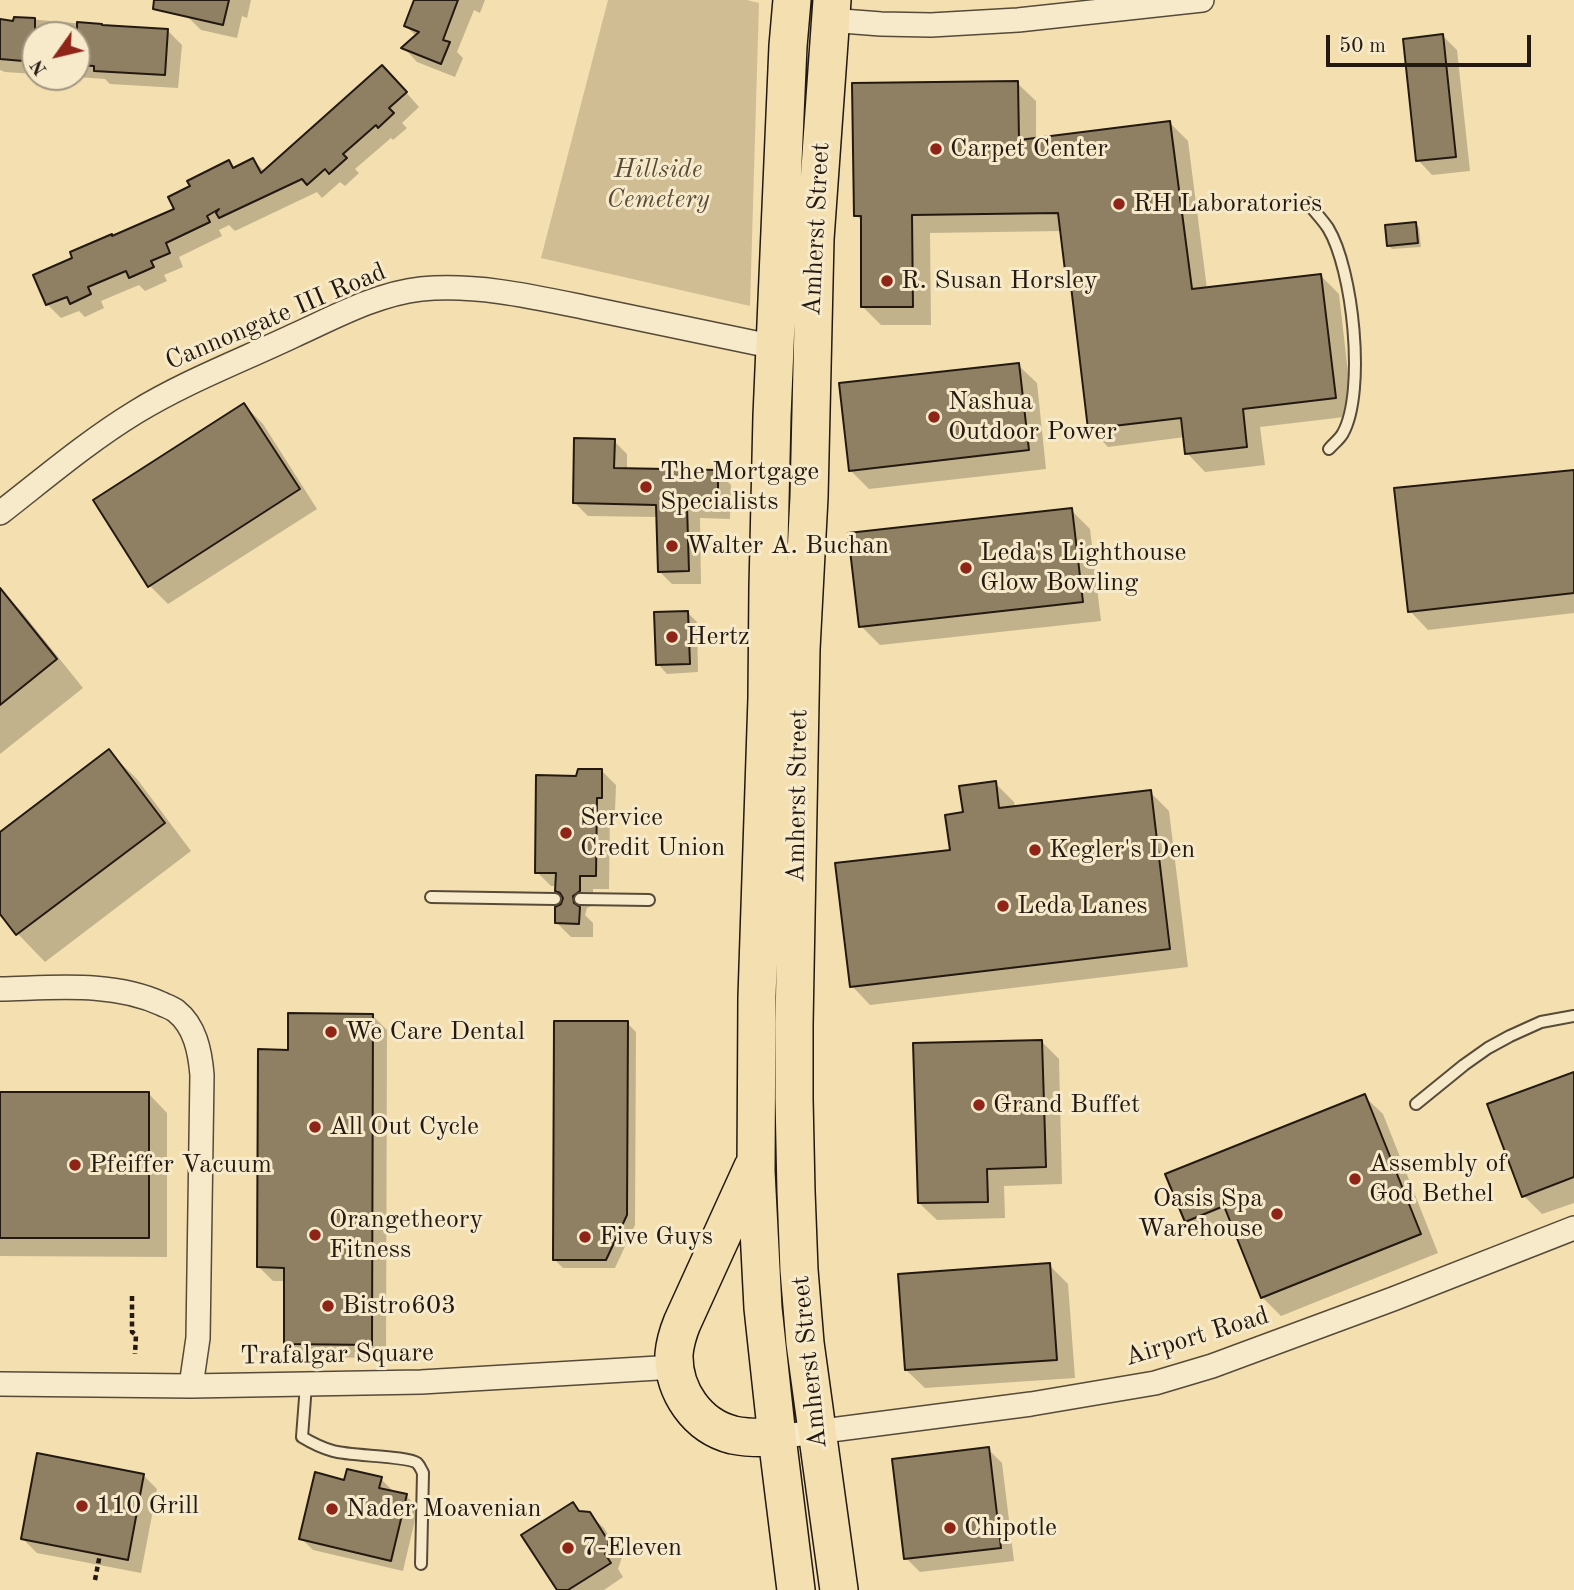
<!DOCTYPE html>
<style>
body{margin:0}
#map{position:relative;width:1574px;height:1590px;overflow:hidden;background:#f3dfaf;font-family:"Old Standard TT",serif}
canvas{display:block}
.north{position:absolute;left:21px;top:21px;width:70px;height:70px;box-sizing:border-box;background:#f7eacb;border:2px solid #a29681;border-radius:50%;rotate:236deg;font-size:19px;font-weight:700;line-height:28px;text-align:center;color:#231911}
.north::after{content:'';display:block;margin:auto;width:24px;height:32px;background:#8f2418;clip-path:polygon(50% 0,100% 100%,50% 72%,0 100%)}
.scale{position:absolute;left:1326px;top:35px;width:205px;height:32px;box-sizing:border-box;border:4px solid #231911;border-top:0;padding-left:9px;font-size:21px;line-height:24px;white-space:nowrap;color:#231911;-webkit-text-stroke:5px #f7eacb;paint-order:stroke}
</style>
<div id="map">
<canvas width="1574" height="1590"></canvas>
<div class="north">N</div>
<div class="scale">50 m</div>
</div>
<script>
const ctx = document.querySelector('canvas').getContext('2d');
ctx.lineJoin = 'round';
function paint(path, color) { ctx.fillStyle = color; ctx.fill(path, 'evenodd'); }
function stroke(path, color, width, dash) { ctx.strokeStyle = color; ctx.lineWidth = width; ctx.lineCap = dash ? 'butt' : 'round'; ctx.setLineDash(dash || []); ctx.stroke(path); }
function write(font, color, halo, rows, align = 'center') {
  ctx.font = font + ' "Old Standard TT",serif'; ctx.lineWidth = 6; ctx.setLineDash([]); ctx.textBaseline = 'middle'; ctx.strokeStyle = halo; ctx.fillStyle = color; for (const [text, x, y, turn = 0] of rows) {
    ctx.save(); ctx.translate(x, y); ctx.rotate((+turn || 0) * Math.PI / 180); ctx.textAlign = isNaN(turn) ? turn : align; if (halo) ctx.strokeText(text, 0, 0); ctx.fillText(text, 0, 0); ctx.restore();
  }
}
const green = new Path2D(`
 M 608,0 L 747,0 L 759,3 L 750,306 L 541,258 Z`);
const shadow = new Path2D(`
 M 190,0 L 251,0 L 247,18 L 242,16 L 237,38 L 201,30 L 187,16 Z
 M 416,0 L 485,0 L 480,13 L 474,10 L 457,52 L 463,58 L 455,77 L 417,62 L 404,48 L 417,37 L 406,26 Z
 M 16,18 L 168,31 L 182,45 L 178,88 L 110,84 L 105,79 L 76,77 L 77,77 L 77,35 L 35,35 L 35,74 L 5,72 L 0,70 L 0,21 L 15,22 Z
 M 1443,36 L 1457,50 L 1470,171 L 1432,175 L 1418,160 Z
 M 396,81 L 419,107 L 402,123 L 407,128 L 393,140 L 391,138 L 355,169 L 359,173 L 345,186 L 340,182 L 322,198 L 317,192 L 235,231 L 229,225 L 219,230 L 222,236 L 179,257 L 183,267 L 164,275 L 167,281 L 145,291 L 139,285 L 101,301 L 104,308 L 85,317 L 79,311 L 61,318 L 47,304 L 75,259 L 113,238 L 176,210 L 229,162 L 235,169 L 253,160 L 265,172 Z
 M 1017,83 L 1036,101 L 1036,140 L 1170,123 L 1188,141 L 1207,289 L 1320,275 L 1339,294 L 1353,416 L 1260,427 L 1265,465 L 1205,472 L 1187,453 L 1185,437 L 1108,447 L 1090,428 L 1073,290 L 1069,286 L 1062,231 L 930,233 L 931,325 L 881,325 L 863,307 L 862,221 L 856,215 Z
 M 1415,223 L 1419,228 L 1421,247 L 1392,249 L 1388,245 Z
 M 1018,365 L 1037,383 L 1046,469 L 869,489 L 850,470 Z
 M 244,405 L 263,424 L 317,509 L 168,604 L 150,586 Z
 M 614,441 L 627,454 L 627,470 L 717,471 L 731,485 L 730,519 L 700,518 L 701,584 L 672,584 L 659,571 L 658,517 L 588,516 L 575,503 Z
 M 1574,472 L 1574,613 L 1428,630 L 1410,611 Z
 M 1071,510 L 1090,529 L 1101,621 L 880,645 L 861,626 Z
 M 0,589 L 21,611 L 83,688 L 0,754 Z
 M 688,613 L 697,622 L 698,672 L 667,674 L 658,664 Z
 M 109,752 L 137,779 L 191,851 L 45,962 L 18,934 L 0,911 L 0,834 Z
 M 602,771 L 616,785 L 615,811 L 610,811 L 609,889 L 593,889 L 593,905 L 587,908 L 585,915 L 593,923 L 593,937 L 571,937 L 557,923 L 565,898 L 557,890 L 557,886 L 551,886 L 537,872 L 577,778 Z
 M 995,783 L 1014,802 L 1015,808 L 1150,792 L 1169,811 L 1188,967 L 870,1005 L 852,986 L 951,852 L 965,814 Z
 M 373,1016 L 387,1030 L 386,1358 L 300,1357 L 286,1343 L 286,1281 L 273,1281 L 259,1267 L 290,1052 Z
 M 627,1023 L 636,1032 L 635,1225 L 615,1268 L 563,1268 L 554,1259 Z
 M 1041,1041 L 1059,1059 L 1062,1184 L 1004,1186 L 1005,1218 L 937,1220 L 919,1203 Z
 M 1574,1074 L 1574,1203 L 1542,1214 L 1524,1196 Z
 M 0,1093 L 149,1094 L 167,1113 L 167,1257 L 0,1256 Z
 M 1364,1096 L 1383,1114 L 1438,1253 L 1281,1316 L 1262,1297 L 1235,1228 L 1205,1240 L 1186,1221 Z
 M 1049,1265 L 1068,1284 L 1075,1378 L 925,1388 L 906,1370 Z
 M 988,1449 L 1002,1463 L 1014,1561 L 920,1572 L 906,1558 Z
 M 143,1475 L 157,1489 L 141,1573 L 37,1553 L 23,1539 Z
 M 381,1479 L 393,1491 L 392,1492 L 406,1496 L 418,1507 L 403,1571 L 313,1550 L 301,1538 L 346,1482 Z
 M 572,1504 L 581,1513 L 589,1514 L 604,1528 L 622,1557 L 618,1569 L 623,1577 L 604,1590 L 559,1590 Z`);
const building = new Path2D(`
 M 154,0 L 229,0 L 223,25 L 153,9 Z
 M 414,0 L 458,0 L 443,40 L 450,42 L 441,64 L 401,48 L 419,32 L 404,26 Z
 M 14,17 L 35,18 L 35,62 L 0,59 L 0,19 L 13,21 Z
 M 77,22 L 102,24 L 102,25 L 168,29 L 165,75 L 94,71 L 94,66 L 77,65 Z
 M 1443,34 L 1456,157 L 1416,161 L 1403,39 Z
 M 382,65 L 407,92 L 389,108 L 394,113 L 378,128 L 376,125 L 343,154 L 347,158 L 329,174 L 325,169 L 307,185 L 302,179 L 219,218 L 216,213 L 219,209 L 207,216 L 210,222 L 166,243 L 170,253 L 151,261 L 154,267 L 129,278 L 126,271 L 88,287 L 91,294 L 70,304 L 67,297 L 46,305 L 33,275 L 72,258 L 70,252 L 112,234 L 112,236 L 174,209 L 168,197 L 190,186 L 187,181 L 229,160 L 233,168 L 253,158 L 261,173 Z
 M 1018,81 L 1019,140 L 1170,121 L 1192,289 L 1321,274 L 1336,398 L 1243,409 L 1247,447 L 1185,454 L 1181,418 L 1088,429 L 1071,286 L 1067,287 L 1058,213 L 912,215 L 913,307 L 861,307 L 861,216 L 854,216 L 852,83 Z
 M 1416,222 L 1418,243 L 1387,246 L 1385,225 Z
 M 1019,363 L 1029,450 L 849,471 L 839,383 Z
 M 244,403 L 300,489 L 148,587 L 93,500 Z
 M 574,438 L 615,439 L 614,468 L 718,470 L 718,506 L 687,506 L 689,571 L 658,572 L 656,505 L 573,503 Z
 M 1574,470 L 1574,593 L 1408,612 L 1394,488 Z
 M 1072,508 L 1083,602 L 859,627 L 848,533 Z
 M 0,588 L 57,659 L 0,705 Z
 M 688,611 L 690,664 L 656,665 L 654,612 Z
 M 109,749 L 165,823 L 16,935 L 0,914 L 0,832 Z
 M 578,769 L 602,769 L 602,798 L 597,798 L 596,876 L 580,876 L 580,891 L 573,896 L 574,903 L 580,907 L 579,924 L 555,923 L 555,907 L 561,904 L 563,898 L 560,893 L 555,891 L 556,873 L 535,873 L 536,775 L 576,776 Z
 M 996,781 L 999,808 L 1151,790 L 1170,949 L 850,987 L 835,863 L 950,850 L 945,815 L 963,812 L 959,786 Z
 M 288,1013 L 373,1014 L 372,1345 L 284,1344 L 284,1268 L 257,1267 L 258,1049 L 288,1050 Z
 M 554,1021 L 628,1021 L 627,1215 L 606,1260 L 553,1260 Z
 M 1042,1040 L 1046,1167 L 987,1169 L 988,1202 L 918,1203 L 913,1043 Z
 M 1574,1072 L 1574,1177 L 1522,1197 L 1487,1104 Z
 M 0,1092 L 149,1092 L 149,1238 L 0,1238 Z
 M 1365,1094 L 1421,1234 L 1261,1298 L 1224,1206 L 1185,1222 L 1165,1174 Z
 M 1050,1263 L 1057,1360 L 905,1370 L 898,1274 Z
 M 989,1447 L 1001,1548 L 904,1559 L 892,1459 Z
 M 37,1453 L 144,1474 L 128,1560 L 21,1539 Z
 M 347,1469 L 382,1477 L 379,1488 L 407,1494 L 391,1561 L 299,1539 L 315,1472 L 344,1480 Z
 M 573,1502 L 579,1511 L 590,1512 L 609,1542 L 605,1554 L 611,1563 L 568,1590 L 557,1590 L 521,1535 Z`);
const path = new Path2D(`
 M 132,1296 L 132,1332 L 136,1335 L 135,1354
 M 95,1580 L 100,1554`);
const service = new Path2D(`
 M 1308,203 C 1314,211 1322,219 1328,228 C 1353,269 1366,391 1343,433 C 1340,439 1333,444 1329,449
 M 431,897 L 555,899
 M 580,899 L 649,900
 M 1416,1104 L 1464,1065 L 1488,1048 L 1510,1036 L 1541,1022 L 1574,1016
 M 306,1385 L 302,1437 C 312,1443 322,1448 333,1451 C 350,1456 408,1456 417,1463 C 420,1466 421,1469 423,1473 L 421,1564`);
const minor = new Path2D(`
 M 829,20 L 881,24 L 931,25 L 1018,20 L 1202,0
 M 0,513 C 45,478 87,442 136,412 C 185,382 240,361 293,336 C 333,318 376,294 421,289 C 476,284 530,296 583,307 C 647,320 711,334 775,347
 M 0,989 C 53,988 112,981 162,1004 C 166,1006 172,1008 176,1011 C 195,1026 200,1051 202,1075 L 198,1338 L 191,1386
 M 0,1384 L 191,1386 L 421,1382 L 675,1367
 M 777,1437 L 1031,1404 L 1155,1383 L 1212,1366 L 1393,1299 L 1574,1228`);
const trunk = new Path2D(`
 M 792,0 L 788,46 L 772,416 L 768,587 L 767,698 L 757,997 L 756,1171 L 763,1308 L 777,1437 L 796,1590
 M 832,0 L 815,239 L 809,497 L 801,649 L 794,1024 L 794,1099 L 796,1191 L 799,1270 L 805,1343 L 839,1590
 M 753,1167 L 682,1323 C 678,1333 675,1343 674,1354 C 673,1391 697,1426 733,1435 C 748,1438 762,1438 777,1437`);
const markers = [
 [936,149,7,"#8f2418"],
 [1119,204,7,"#8f2418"],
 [887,281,7,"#8f2418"],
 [934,417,7,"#8f2418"],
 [646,487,7,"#8f2418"],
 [672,546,7,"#8f2418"],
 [966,568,7,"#8f2418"],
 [672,637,7,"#8f2418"],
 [566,833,7,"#8f2418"],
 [1035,850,7,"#8f2418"],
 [1003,906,7,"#8f2418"],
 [331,1032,7,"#8f2418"],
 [979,1105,7,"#8f2418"],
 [315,1127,7,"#8f2418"],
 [75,1165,7,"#8f2418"],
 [1355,1179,7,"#8f2418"],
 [1277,1214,7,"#8f2418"],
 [315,1235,7,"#8f2418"],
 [585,1237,7,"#8f2418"],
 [328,1306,7,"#8f2418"],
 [82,1506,7,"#8f2418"],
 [332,1509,7,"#8f2418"],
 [950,1528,7,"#8f2418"],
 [568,1548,7,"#8f2418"]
];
const poiNames = [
 ["Carpet Center",950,149],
 ["RH Laboratories",1133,204],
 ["R. Susan Horsley",901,281],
 ["Nashua",948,402],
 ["Outdoor Power",948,432],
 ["The Mortgage",660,472],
 ["Specialists",660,502],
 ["Walter A. Buchan",686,546],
 ["Leda's Lighthouse",980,553],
 ["Glow Bowling",980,583],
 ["Hertz",686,637],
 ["Service",580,818],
 ["Credit Union",580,848],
 ["Kegler's Den",1049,850],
 ["Leda Lanes",1017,906],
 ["We Care Dental",345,1032],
 ["Grand Buffet",993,1105],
 ["All Out Cycle",329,1127],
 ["Assembly of",1369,1164],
 ["God Bethel",1369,1194],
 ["Pfeiffer Vacuum",89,1165],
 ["Oasis Spa",1263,1199,"right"],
 ["Warehouse",1263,1229,"right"],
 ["Orangetheory",329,1220],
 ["Fitness",329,1250],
 ["Five Guys",599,1237],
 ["Bistro603",342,1306],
 ["110 Grill",96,1506],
 ["Nader Moavenian",346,1509],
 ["Chipotle",964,1528],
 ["7-Eleven",582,1548]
];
const parkNames = [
 ["Hillside",658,170],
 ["Cemetery",658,200]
];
const streetNames = [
 ["Amherst Street",817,229,-87],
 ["Cannongate III Road",276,317,-23],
 ["Amherst Street",798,796,-89],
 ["Airport Road",1197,1337,-17],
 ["Trafalgar Square",337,1355,-1],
 ["Amherst Street",810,1362,-96]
];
paint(green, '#d0bd94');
paint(shadow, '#0003');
paint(building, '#8f8063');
stroke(building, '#231911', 2);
stroke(service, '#574a38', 14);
stroke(minor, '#574a38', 26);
stroke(trunk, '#231911', 40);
stroke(path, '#231911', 4.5, [5, 3.5]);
stroke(service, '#f7eacb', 10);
stroke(minor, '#f7eacb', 23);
stroke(trunk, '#f3dfaf', 37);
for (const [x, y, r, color] of markers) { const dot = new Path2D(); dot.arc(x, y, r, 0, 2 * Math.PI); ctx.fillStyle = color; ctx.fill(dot); stroke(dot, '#f7eacb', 2.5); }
write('26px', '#231911', '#f7eacb', poiNames, 'left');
write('italic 26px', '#574a38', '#f7eacb', parkNames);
write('26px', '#231911', '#f7eacb', streetNames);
</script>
